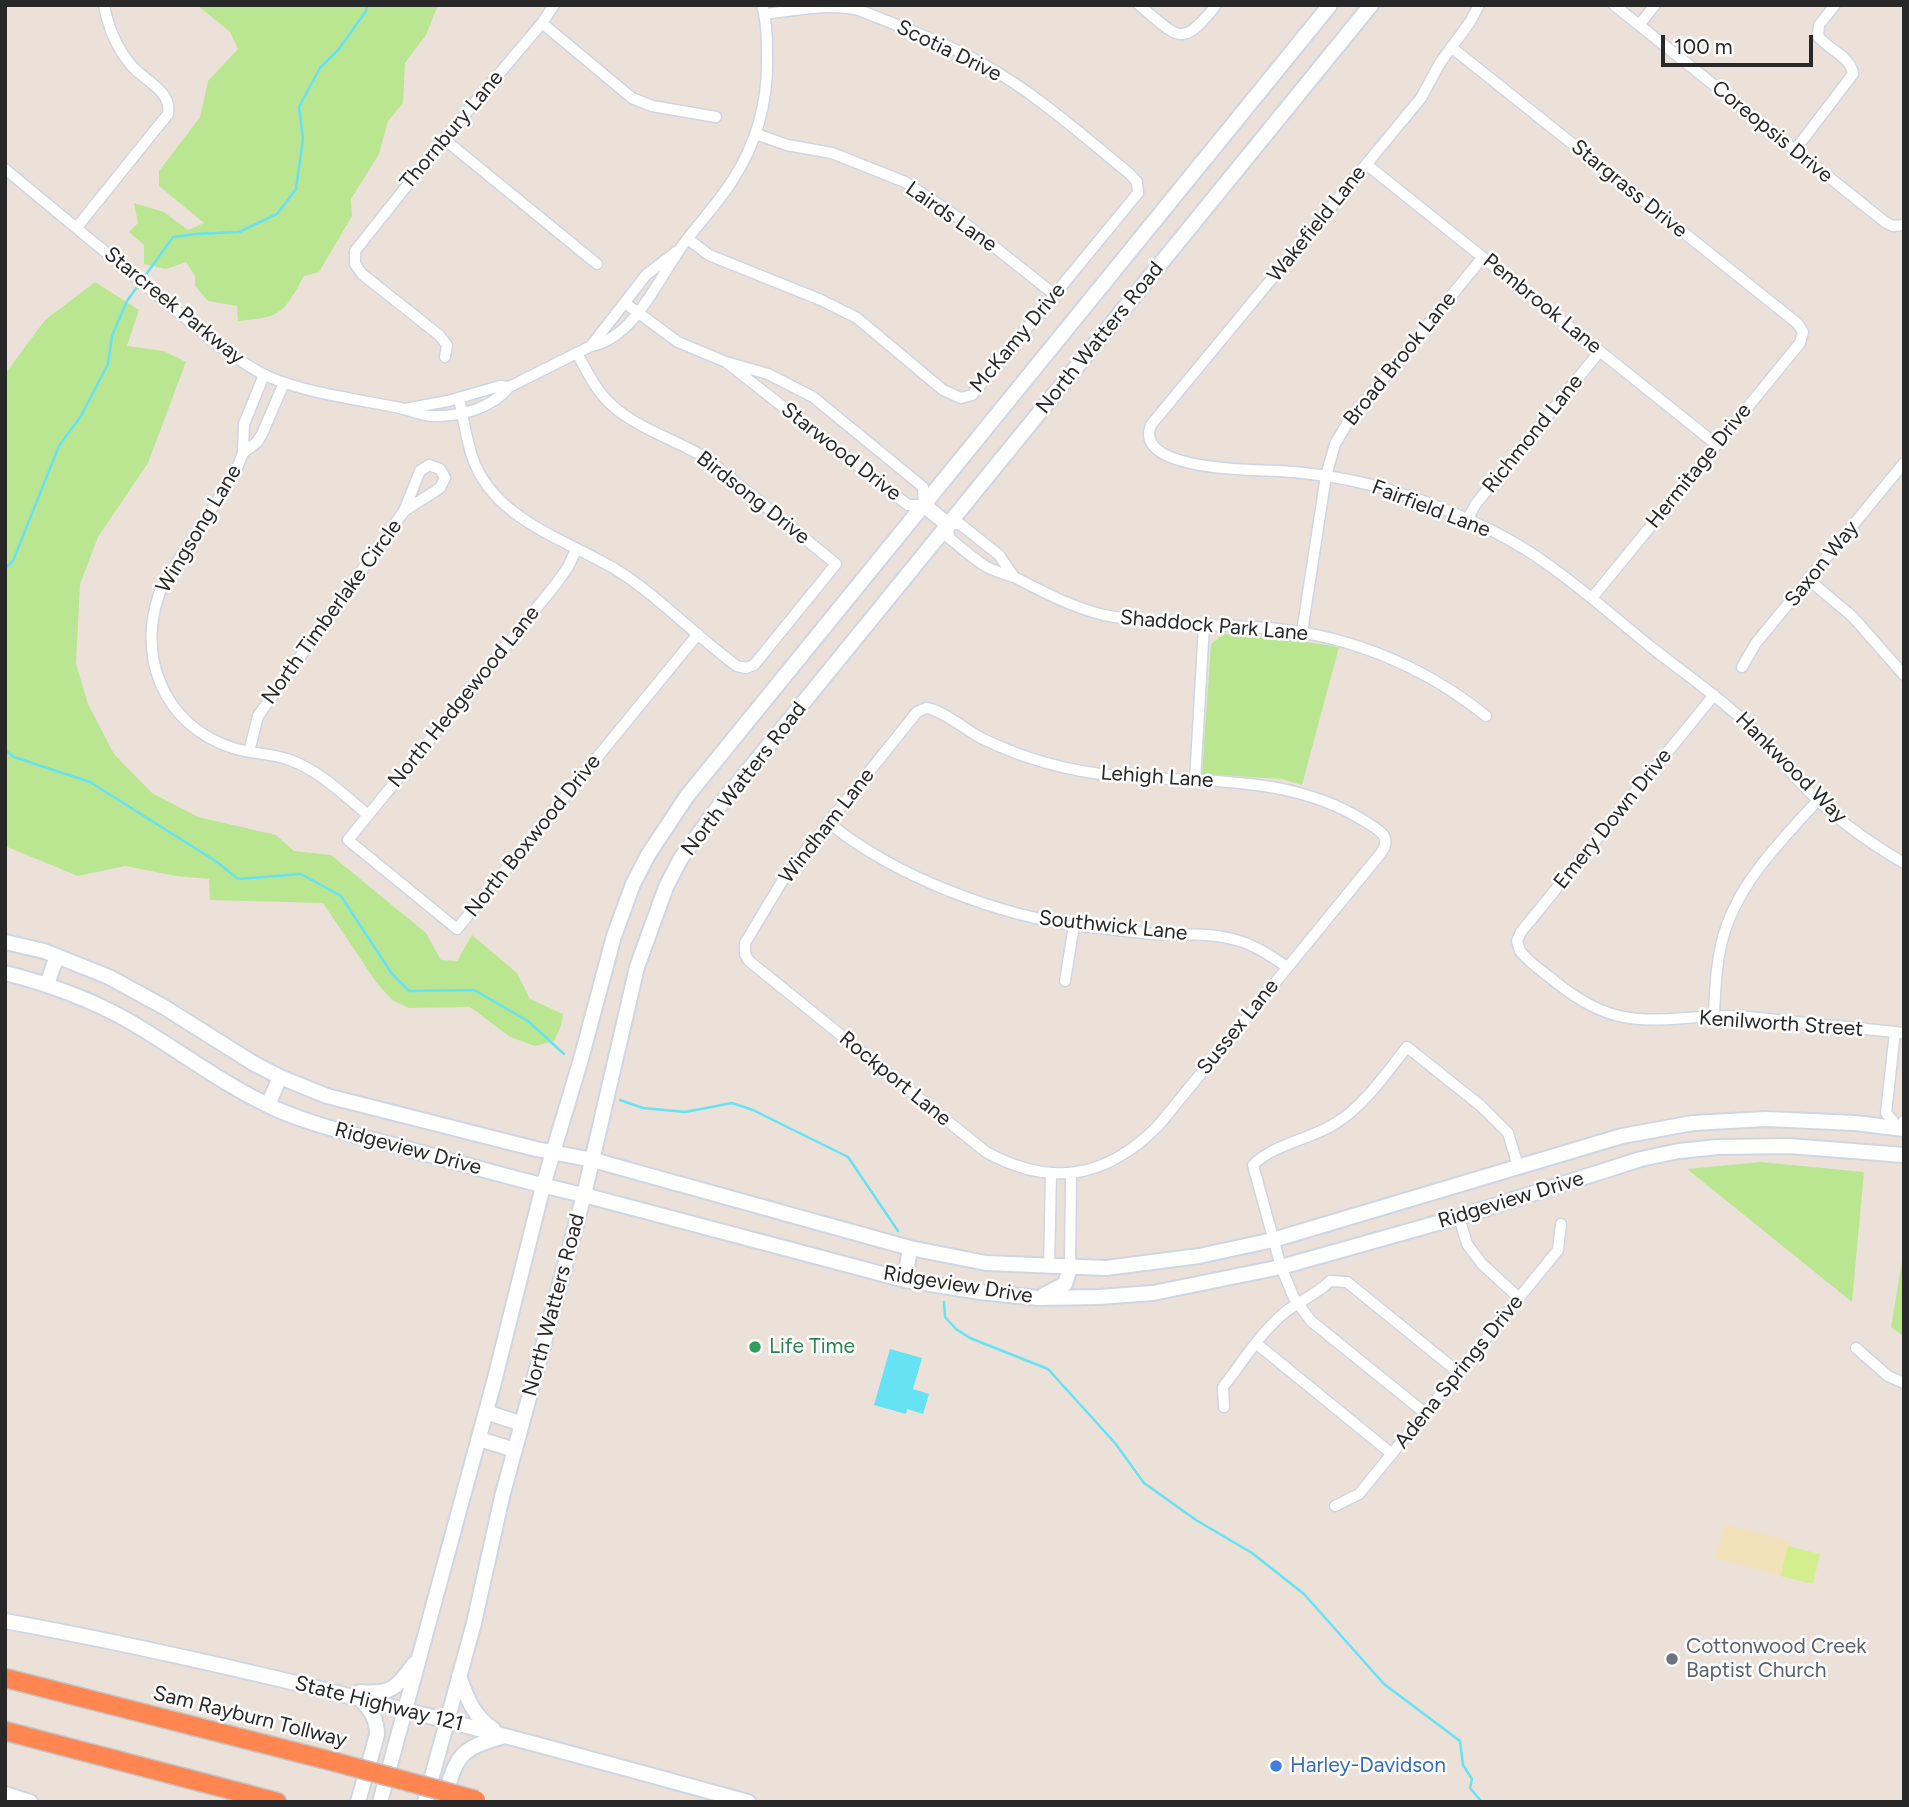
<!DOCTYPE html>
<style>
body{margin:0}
#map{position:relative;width:1909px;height:1807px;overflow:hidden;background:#ece1d9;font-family:Figtree,sans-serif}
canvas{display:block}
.frame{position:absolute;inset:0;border:7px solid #282828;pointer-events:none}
.scale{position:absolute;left:1661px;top:35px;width:152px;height:32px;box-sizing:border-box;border:4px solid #282828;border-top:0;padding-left:9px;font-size:21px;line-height:24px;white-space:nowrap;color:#282828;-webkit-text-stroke:5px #fff;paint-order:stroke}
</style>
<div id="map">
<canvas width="1909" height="1807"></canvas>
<div class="frame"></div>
<div class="scale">100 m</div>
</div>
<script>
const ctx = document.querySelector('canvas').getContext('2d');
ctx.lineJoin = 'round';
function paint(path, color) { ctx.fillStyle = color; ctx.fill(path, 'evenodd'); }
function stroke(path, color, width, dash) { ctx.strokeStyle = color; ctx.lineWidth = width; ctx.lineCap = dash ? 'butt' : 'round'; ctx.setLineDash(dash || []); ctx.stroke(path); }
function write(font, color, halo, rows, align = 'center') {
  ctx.font = font + ' Figtree,sans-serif'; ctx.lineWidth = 5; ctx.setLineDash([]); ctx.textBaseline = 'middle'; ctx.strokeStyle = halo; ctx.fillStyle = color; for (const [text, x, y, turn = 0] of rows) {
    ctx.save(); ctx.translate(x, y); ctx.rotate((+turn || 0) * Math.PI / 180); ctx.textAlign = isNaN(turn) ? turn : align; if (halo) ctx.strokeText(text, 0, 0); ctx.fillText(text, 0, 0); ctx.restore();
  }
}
const green = new Path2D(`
 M 197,5 L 438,5 L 426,35 L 405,63 L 403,103 L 388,121 L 379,154 L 351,199 L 352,216 L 319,272 L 304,276 C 283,314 282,317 238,321 L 237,306 L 208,301 L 195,286 L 195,276 L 186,262 L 166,269 L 144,264 L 144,245 L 129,232 L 138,223 L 134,203 L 164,212 L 188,230 L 204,223 L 159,186 L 159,171 L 200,117 L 208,81 L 238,49 L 230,32 Z
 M 95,282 L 139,310 L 127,346 L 164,351 L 186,362 L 148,463 L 98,537 L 80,584 L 76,664 L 88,704 L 114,754 L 152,793 L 198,817 L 276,835 L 294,851 L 331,855 L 426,933 L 441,960 L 457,961 L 472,935 L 517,973 L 530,999 L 563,1014 L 561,1026 L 554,1041 L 535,1046 L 510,1037 L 470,1007 L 409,1008 L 392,1000 L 376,982 L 323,903 L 210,900 L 209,879 L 176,876 L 125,866 L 78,876 L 5,846 L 5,374 L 45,320 Z
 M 1224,634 L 1280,638 L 1339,647 L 1302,785 L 1282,779 L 1202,774 L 1211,644 Z
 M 1761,1162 L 1864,1172 L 1852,1302 L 1687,1169 Z
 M 1904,1249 L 1904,1337 L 1891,1327 Z`);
const sand = new Path2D(`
 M 1725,1524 L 1790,1541 L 1781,1576 L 1715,1558 Z`);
const pitch = new Path2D(`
 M 1788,1546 L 1820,1554 L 1813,1584 L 1781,1576 Z`);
const water = new Path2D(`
 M 890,1349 L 922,1358 L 913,1389 L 929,1394 L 923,1414 L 907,1409 L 906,1414 L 874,1405 Z`);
const stream = new Path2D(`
 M 5,568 L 13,561 L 59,446 L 81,416 L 108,364 L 112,336 L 127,301 L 173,237 L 196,234 L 239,232 L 277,214 L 296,189 L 303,139 L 299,107 L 320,68 L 339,49 L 366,11 L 367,5
 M 5,750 L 14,757 L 90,782 L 217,862 L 238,879 L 301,874 L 341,896 L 392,974 L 409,991 L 474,990 L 528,1021 L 564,1054
 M 620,1100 L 643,1108 L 685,1112 L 732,1103 L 753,1110 L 848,1157 L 898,1231
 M 944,1302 L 945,1317 L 956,1329 L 970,1338 L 1048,1369 L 1115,1443 L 1144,1483 L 1196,1520 L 1252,1553 L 1304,1594 L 1384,1684 L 1460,1741 L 1463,1765 L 1472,1779 L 1470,1788 L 1482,1802`);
const street = new Path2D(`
 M 1139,5 C 1178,37 1181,50 1216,5
 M 1479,5 L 1470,22 L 1440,63 L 1421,98 L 1151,425 C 1132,471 1256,470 1280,471 C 1296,472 1312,474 1327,476 C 1359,481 1390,489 1420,500 C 1464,516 1509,536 1547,564 C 1583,589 1616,619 1651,647 C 1685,674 1722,699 1754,730 C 1769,745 1782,762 1796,778 C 1827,812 1864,840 1904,863
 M 1614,5 L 1885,222 L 1893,226 L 1904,225
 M 542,23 L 632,98 L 652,106 L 716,117
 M 1639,25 L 1655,5
 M 1451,47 L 1797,323 L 1803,332 L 1800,343 L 1592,598
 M 756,134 L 787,145 L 832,153 L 905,182 L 953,214 L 1055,295
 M 444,139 L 597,264
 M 1795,150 L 1853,74 C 1851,56 1828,50 1818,36 L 1819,25 L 1835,5
 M 1366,164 L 1717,445
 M 5,169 L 219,346 C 235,357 251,369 269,377 C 310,394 357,399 400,408 C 413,411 423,417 436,416 C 462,416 492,408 509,387 L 591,346 C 633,339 658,280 680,249 C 696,226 717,205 732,181 C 756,145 768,102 767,59 C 767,41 767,22 762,5
 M 77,227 L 168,114 C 172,90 144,81 131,65 C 116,47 108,27 104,5
 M 688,239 L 709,255 L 821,300 L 857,318 L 943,390 L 961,398 L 972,395 L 1138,193 L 1137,182 L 1130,174 C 1083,136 1037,94 983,64 C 944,42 901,27 859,10 C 828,3 797,10 765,14
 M 625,303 L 678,342 L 726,362 L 768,374 L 813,397 L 923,487 L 924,505 L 908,505 L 726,362
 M 591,346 L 646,275 L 676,252
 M 445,357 L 447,345 L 439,335 L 362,274 L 355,264 L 355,251 L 444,139 L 542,23 L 554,5
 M 264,375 L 244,424 L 243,453 L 235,473 L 163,584 C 134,651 161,725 233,748 C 251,754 271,753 290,760 C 320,771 344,795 368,815
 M 459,398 C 463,417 466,438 472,456 C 492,519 565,539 615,569 C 659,596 695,636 737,666 L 746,668 L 754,665 L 836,564 L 706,458 C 673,438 628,426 603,396 C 592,383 585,368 577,353
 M 405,409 L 448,401 L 500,386 L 509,387
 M 243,453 L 257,442 L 262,434 L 284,383
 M 1468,519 L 1475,505 L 1600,351
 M 576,550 L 568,567 L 556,584 L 348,840 L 457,929 L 698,634
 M 1014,577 L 999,555 L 960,524 L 948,525 L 949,538 C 961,547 973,559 987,567 C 996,572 1007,574 1016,578 C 1045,593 1072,607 1104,615 C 1153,625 1203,624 1252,627 C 1338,631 1419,662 1486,716
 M 1809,580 L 1853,617 L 1904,675
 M 1302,632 L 1326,476 L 1335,444 L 1348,422 L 1483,257
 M 1742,667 L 1756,643 L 1904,463
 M 1714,695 L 1521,932 L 1517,941 L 1520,951 C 1530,964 1545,973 1557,983 C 1625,1038 1662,1014 1739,1016 L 1904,1033
 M 926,708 C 941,709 966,730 981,738 C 1024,759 1071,772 1119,776 C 1204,783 1291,774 1366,822 C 1379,830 1393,837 1381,853 L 1158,1126 C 1106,1178 1052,1188 986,1152 L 749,961 L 745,954 L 745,943 L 784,878 L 917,712 Z
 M 249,752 L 258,716 L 404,511 L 420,471 L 429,465 L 440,469 L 445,478 L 440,488 L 404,511
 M 1195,781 L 1204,625
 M 828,822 C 894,877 1002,917 1087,927 C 1110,929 1133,932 1156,934 C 1182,935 1210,932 1236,940 C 1255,945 1271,956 1287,967
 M 1065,981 L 1074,925
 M 1714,1016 C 1715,991 1716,966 1722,941 C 1736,885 1780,842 1818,800
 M 1895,1032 L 1886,1113 L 1899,1128 L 1904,1121
 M 1459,1217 L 1467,1244 L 1482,1264 L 1519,1298
 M 1049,1267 L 1051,1174
 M 1070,1268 L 1071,1174
 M 1257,1344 L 1392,1454
 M 1856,1348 L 1888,1376 L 1904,1383
 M 1224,1407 L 1223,1387 C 1242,1363 1260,1333 1284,1313 C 1299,1301 1316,1295 1330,1281 L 1347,1282 L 1458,1372
 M 1425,1413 L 1311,1321 L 1294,1298 L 1281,1267 L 1253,1165 C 1275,1143 1310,1140 1336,1123 C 1365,1105 1386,1073 1407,1047 L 1481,1106 L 1508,1133 L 1518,1166
 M 1335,1506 L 1359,1494 L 1558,1250 L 1561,1224`);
const secondary = new Path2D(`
 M 924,505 L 948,525
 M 5,942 L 44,951 L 109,977 L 164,1007 L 253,1063 L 280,1077 L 327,1096 L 536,1149 L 593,1160 L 910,1248 L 986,1263 L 1106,1268 L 1199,1256 L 1273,1240 L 1622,1136 L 1693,1123 L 1766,1119 L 1855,1123 L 1904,1129
 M 5,973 C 49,984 90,999 129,1021 C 179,1050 223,1085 276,1109 C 318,1127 364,1137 408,1149 C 467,1165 525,1182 584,1195 L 905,1280 L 980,1292 L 1038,1298 L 1099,1297 L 1153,1293 L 1281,1267 L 1459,1217 L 1641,1159 L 1679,1151 L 1718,1147 L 1789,1146 L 1904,1155
 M 47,984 L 57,956
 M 268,1105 L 280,1077
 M 905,1280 L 910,1248
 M 1044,1295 L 1065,1284 L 1070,1268
 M 486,1412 L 522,1424
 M 479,1439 L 515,1450
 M 5,1621 C 256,1667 502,1734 748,1802
 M 459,1676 C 467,1698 473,1716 493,1729
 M 360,1692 C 390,1695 397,1688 414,1664
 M 5,1794 L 30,1802
 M 358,1802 L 377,1735 C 377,1719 371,1710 360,1699
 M 380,1802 L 494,1382 L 543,1186 L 581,1059 L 614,936 L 633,884 L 648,855 L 687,796 L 1330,5
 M 425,1802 L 474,1623 L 502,1497 L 584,1195 L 637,967 L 666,887 L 681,858 L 720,805 L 1371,5
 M 444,1802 C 456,1757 457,1749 505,1736`);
const highway = new Path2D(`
 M 5,1678 L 335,1762
 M 5,1731 L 277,1802`);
const highwayBridge = new Path2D(`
 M 335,1762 L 476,1800`);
const markers = [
 [755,1347,7,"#2e9e5b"],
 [1672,1659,7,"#6b7280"],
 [1276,1766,7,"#3f7fe0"]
];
const streetNames = [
 ["Scotia Drive",949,51,26],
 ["Thornbury Lane",452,130,-50],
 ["Coreopsis Drive",1772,132,39],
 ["Stargrass Drive",1629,189,39],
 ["Lairds Lane",951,217,35],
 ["Wakefield Lane",1317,224,-51],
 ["Pembrook Lane",1542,304,39],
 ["Starcreek Parkway",174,306,39],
 ["McKamy Drive",1018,338,-50],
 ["North Watters Road",1100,338,-51],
 ["Broad Brook Lane",1400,359,-51],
 ["Richmond Lane",1533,434,-51],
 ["Starwood Drive",841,452,38],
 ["Hermitage Drive",1699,466,-51],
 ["Birdsong Drive",753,498,38],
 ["Fairfield Lane",1431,509,21],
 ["Wingsong Lane",199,529,-59],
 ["Saxon Way",1822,564,-51],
 ["North Timberlake Circle",332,612,-54],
 ["Shaddock Park Lane",1214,626,5],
 ["North Hedgewood Lane",464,697,-51],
 ["Hankwood Way",1791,768,45],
 ["Lehigh Lane",1157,777,4],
 ["North Watters Road",744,779,-52],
 ["Emery Down Drive",1613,819,-51],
 ["Windham Lane",827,826,-52],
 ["North Boxwood Drive",533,836,-51],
 ["Southwick Lane",1113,926,6],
 ["Kenilworth Street",1781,1024,4],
 ["Sussex Lane",1238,1027,-51],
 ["Rockport Lane",895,1079,39],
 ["Ridgeview Drive",408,1149,15],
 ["Ridgeview Drive",1511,1200,-17],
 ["Ridgeview Drive",958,1285,9],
 ["North Watters Road",554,1305,-75],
 ["Adena Springs Drive",1459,1372,-51],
 ["State Highway 121",379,1704,14],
 ["Sam Rayburn Tollway",250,1717,14]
];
const leisureNames = [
 ["Life Time",769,1347]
];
const worshipNames = [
 ["Cottonwood Creek",1686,1647],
 ["Baptist Church",1686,1671]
];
const shopNames = [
 ["Harley-Davidson",1290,1766]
];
paint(green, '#bae692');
paint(sand, '#f3e2b9');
paint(pitch, '#d2ee8d');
paint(water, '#65e2f4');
stroke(stream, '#65e2f4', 2.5);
stroke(street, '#ced5e3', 13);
stroke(secondary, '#ced5e3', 18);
stroke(highway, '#c3c3c3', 21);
stroke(street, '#fff', 10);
stroke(secondary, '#fff', 14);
stroke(highway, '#ff8551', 18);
stroke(highwayBridge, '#c3c3c3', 21, []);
stroke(highwayBridge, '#ff8551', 18);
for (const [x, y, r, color] of markers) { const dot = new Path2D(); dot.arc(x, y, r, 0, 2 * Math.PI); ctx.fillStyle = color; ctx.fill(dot); stroke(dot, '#fff', 2.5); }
write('21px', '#282828', '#fff', streetNames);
write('21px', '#27864d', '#fff', leisureNames, 'left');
write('21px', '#5b616d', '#fff', worshipNames, 'left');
write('21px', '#366cbe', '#fff', shopNames, 'left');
</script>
